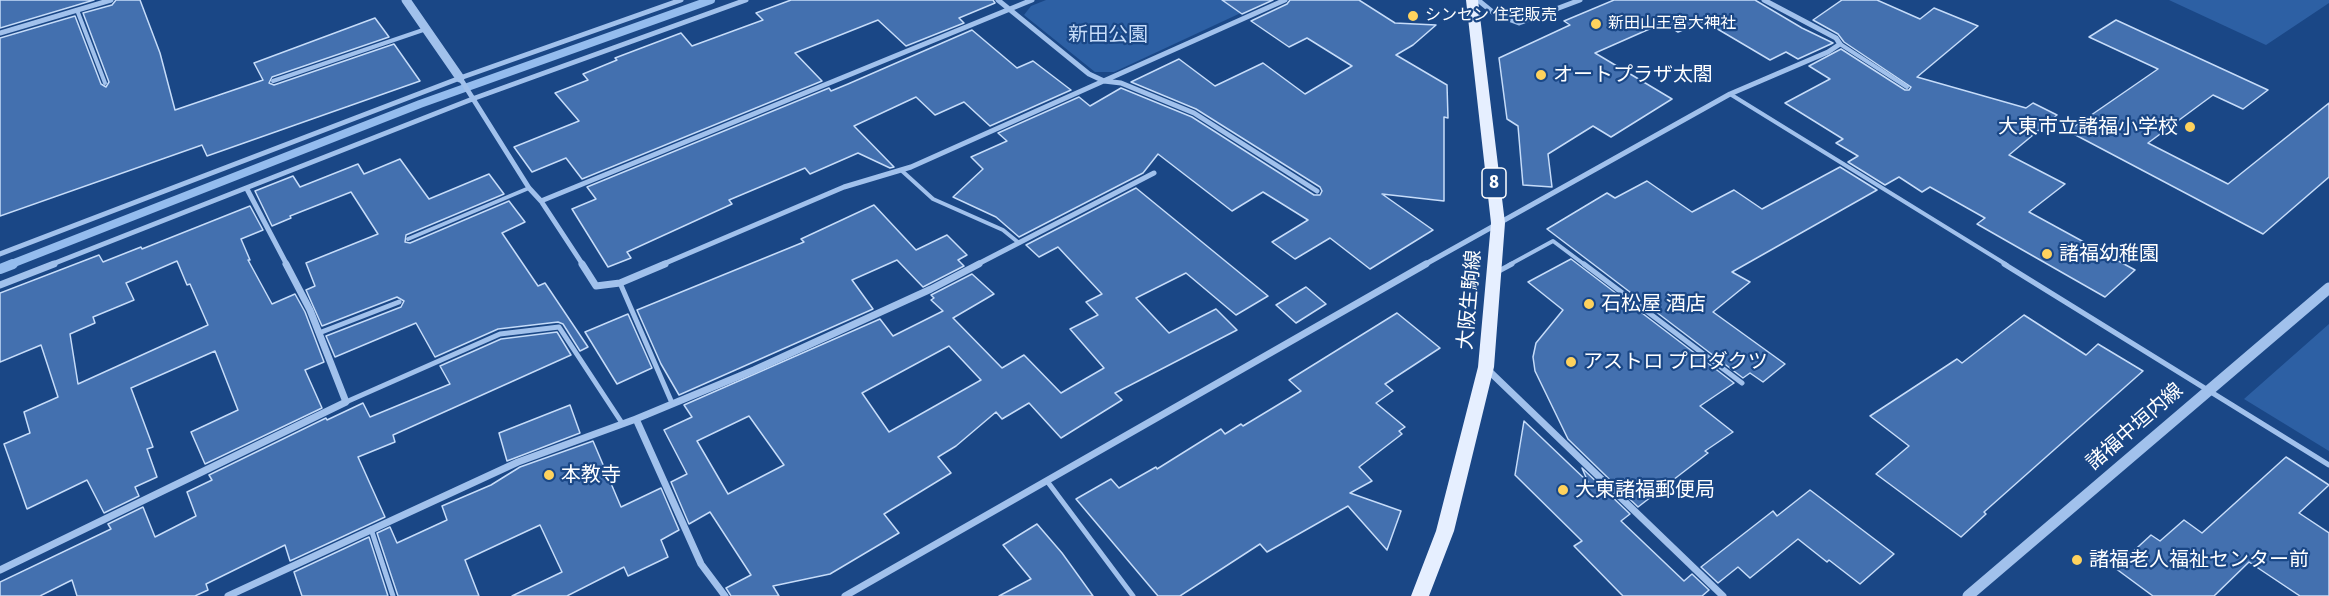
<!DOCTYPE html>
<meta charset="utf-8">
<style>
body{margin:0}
canvas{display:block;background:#1a4786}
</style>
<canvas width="2329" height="596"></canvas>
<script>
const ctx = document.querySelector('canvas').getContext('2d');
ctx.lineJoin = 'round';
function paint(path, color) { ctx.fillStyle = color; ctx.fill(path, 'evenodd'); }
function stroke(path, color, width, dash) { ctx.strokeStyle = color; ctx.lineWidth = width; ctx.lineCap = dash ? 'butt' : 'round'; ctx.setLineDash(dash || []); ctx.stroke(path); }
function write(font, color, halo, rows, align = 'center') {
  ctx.font = font + ' "Fira Sans Condensed","Noto Sans JP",sans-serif'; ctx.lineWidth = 4.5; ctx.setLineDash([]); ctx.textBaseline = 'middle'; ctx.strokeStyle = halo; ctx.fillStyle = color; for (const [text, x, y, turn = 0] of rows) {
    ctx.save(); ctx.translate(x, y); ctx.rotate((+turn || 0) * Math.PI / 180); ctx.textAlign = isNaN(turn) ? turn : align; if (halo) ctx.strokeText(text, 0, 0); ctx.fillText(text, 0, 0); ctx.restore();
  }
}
const green = new Path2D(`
 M 1046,0 L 1229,0 L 1245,11 L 1114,72 L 1095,72 L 1024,15 L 1031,6 Z
 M 2169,0 L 2329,0 L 2329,3 L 2266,45 Z
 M 2329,324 L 2329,451 L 2244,399 Z`);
const streamFar1 = new Path2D(`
 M 9,265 L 420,104 L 711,0`);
const stream = new Path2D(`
 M 0,269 L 13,264`);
const building = new Path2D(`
 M 0,0 L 94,0 L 0,28 Z
 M 116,0 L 140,0 L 160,53 L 175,110 L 263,80 L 254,63 L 375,18 L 389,37 L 272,77 L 269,83 L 274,85 L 394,44 L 420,81 L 207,156 L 202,145 L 0,216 L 0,38 L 75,16 L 101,84 L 106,87 L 109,82 L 83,13 L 112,5 Z
 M 791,0 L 993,0 L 995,3 L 959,18 L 964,23 L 906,46 L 878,20 L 795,53 L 822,81 L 582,179 L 566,158 L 532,172 L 514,147 L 579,121 L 555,93 L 588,80 L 583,74 L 617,60 L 615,58 L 681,33 L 692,46 L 763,20 L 756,13 Z
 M 1222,0 L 1273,0 L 1242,14 Z
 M 1290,0 L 1359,0 L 1395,23 L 1436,25 L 1413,45 L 1396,55 L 1447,85 L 1448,118 L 1444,117 L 1444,201 L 1382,194 L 1433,230 L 1370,269 L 1330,238 L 1295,259 L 1272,242 L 1308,220 L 1263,192 L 1232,211 L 1158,154 L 1143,173 L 1019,237 L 996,217 L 953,197 L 983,169 L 971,157 L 1007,141 L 998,133 L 1079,97 L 1090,106 L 1121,88 L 1192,117 L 1314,195 L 1320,195 L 1322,191 L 1320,187 L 1196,109 L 1131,82 L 1179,59 L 1215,86 L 1263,63 L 1305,94 L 1352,66 L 1307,38 L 1289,47 L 1251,21 L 1287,4 Z
 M 1614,0 L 1755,0 L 1802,28 L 1833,43 L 1798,59 L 1786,52 L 1770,60 L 1704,21 L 1678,32 L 1663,23 L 1595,53 L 1672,99 L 1611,137 L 1593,126 L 1548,154 L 1552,187 L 1523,185 L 1518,126 L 1507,119 L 1499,58 L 1570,25 L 1564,21 Z
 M 1842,0 L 1877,0 L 1920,19 L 1934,8 L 1978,26 L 1917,77 L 2026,108 L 2033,103 L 2057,115 L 2009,155 L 2065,184 L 2029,212 L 2135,270 L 2105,297 L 1977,224 L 1985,218 L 1930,187 L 1922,192 L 1899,177 L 1885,185 L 1848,162 L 1858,156 L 1836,143 L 1843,139 L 1785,103 L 1830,79 L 1809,66 L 1841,49 L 1905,90 L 1909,90 L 1911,87 L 1844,42 L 1838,34 L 1813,20 Z
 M 2116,20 L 2268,90 L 2243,109 L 2213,95 L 2148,143 L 2228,184 L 2329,103 L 2329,177 L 2263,234 L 2068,131 L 2158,69 L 2089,37 Z
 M 972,30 L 1017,68 L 1033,61 L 1071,90 L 990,126 L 964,102 L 935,115 L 916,97 L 854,126 L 894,167 L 890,168 L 858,153 L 810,174 L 805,168 L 729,200 L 732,204 L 627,252 L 631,258 L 608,267 L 572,209 L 596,199 L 587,187 L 829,88 L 831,91 L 848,84 Z
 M 400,159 L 429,199 L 489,174 L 504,194 L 406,235 L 405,242 L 410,243 L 509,201 L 525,222 L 502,233 L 538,286 L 545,283 L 588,347 L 580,351 L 563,324 L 558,322 L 498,329 L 435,357 L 416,323 L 335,357 L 326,336 L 401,307 L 404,301 L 397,297 L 322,326 L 306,290 L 315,286 L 306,263 L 378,234 L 351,192 L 290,216 L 291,218 L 272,226 L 255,191 L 293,176 L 300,187 L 358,164 L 364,174 Z
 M 1840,167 L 1877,190 L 1732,272 L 1750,282 L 1713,312 L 1785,364 L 1763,382 L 1750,373 L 1743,378 L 1547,229 L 1607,193 L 1615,198 L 1647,181 L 1692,212 L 1734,190 L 1762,209 Z
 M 1136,188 L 1268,296 L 1236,315 L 1186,273 L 1136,298 L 1169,333 L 1216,309 L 1237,330 L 1115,393 L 1122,400 L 1061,438 L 1029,403 L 1002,419 L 996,412 L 956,446 L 938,457 L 951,473 L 884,514 L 899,533 L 830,574 L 773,586 L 779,596 L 731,596 L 726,588 L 751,575 L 710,512 L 689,524 L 671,482 L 687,474 L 664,430 L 692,417 L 684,405 L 880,319 L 893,336 L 943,311 L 931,300 L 934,298 L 931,295 L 972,274 L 994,294 L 953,318 L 1002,368 L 1024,355 L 1061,393 L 1104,368 L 1070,329 L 1098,315 L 1086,302 L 1102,294 L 1058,247 L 1039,257 L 1026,245 ZM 949,346 L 981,380 L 889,432 L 862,393 ZM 749,416 L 784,465 L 728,494 L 697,441 Z
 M 874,205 L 916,250 L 947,235 L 967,255 L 958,260 L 964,266 L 923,287 L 897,260 L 852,280 L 873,309 L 679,395 L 661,364 L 637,310 L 804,242 L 801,239 Z
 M 250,206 L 263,230 L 241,239 L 250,260 L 248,260 L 272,304 L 295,294 L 305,312 L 324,362 L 305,370 L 322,408 L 205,464 L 191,432 L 238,410 L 215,351 L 131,388 L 153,447 L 147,449 L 157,477 L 135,487 L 139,496 L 104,513 L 87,480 L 27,509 L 4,444 L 30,433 L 24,412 L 58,397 L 41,345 L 0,362 L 0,293 L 99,255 L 103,262 L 141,247 L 142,249 ZM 177,261 L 187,285 L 190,284 L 208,325 L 78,384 L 70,334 L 95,323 L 93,317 L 134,300 L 126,283 Z
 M 1571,259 L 1734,383 L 1700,406 L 1733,432 L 1705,451 L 1708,453 L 1638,507 L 1568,439 L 1535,371 L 1533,357 L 1536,343 L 1563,310 L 1528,282 Z
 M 1306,287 L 1326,304 L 1296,323 L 1276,305 Z
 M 1397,313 L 1440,348 L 1385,384 L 1393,391 L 1376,403 L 1405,427 L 1399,431 L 1402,434 L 1359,467 L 1372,481 L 1350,493 L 1401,511 L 1387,550 L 1348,506 L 1267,552 L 1260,544 L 1180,596 L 1158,596 L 1076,499 L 1111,479 L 1119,488 L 1156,467 L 1157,469 L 1221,429 L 1225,434 L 1241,424 L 1243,426 L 1301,391 L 1289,380 Z
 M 628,314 L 652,368 L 617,384 L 585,332 Z
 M 2024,315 L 2086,355 L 2098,344 L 2143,371 L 1984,512 L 1986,514 L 1961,537 L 1876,474 L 1909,446 L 1870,416 L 1957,359 L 1962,363 Z
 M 557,332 L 571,355 L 393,435 L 395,442 L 358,457 L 385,517 L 290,561 L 285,545 L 206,584 L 208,590 L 195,596 L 77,596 L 72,580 L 40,596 L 0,596 L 0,582 L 111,529 L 108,524 L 143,507 L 155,537 L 196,516 L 187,492 L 212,480 L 209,475 L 326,418 L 327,420 L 363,403 L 370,417 L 450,384 L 440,366 L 501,339 Z
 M 570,405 L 580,433 L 507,461 L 499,433 Z
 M 1524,421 L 1588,482 L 1582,468 L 1630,514 L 1621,521 L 1684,581 L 1692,574 L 1709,590 L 1702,596 L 1623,596 L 1574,546 L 1582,541 L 1515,475 Z
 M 593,441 L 621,507 L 661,488 L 679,530 L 661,540 L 668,557 L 628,576 L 624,567 L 567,596 L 512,596 L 562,572 L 540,525 L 465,560 L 479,596 L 398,596 L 377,533 L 390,527 L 397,543 L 447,520 L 442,506 L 491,485 L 520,467 Z
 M 2286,457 L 2329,485 L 2299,513 L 2329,533 L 2329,596 L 2300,596 L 2249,562 L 2214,596 L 2153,596 L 2115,568 L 2151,535 L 2160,541 L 2184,520 L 2202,533 Z
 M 1810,490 L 1894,554 L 1860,584 L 1829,560 L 1827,562 L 1798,539 L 1750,578 L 1738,567 L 1718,583 L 1701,567 L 1773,511 L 1777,516 Z
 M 1037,524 L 1062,553 L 1093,596 L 999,596 L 1031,579 L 1003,545 Z
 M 369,537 L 388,596 L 302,596 L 294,572 Z`);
const serviceFar1 = new Path2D(`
 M 77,10 L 105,83
 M 1840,44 L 1907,87
 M 273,81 L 426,29
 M 1730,94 L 2007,265
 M 901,170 L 933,199 L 1003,230 L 1019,243
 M 408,239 L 529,188
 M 1509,265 L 1553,241 L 1585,265`);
const service = new Path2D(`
 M 1584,264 L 1742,383
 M 2004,264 L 2329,465
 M 1497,272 L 1512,264
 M 620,283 L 672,403
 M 319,333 L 399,302
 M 346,402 L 500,334 L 559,327 L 622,423
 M 1047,481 L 1133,596
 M 371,529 L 393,596`);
const minorFar1 = new Path2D(`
 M 998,0 L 1089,74 L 1104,81 L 1121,83 L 1194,113 L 1317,191
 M 1478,0 L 1495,14 L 1519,23 L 1580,0
 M 0,33 L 111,0
 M 460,78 L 529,188 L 541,201 L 583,265
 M 247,189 L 287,265
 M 541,201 L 1032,0
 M 0,254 L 460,78 L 681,0
 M 50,265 L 475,98 L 746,0
 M 661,265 L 844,187 L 911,167 L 1285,0
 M 976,265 L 1154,173
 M 1424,265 L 1730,94 L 1828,52 L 1840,44 L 1836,38 L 1764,0`);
const minor = new Path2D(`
 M 582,264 L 596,286 L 620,283 L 665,264
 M 0,285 L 54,264
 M 1488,370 L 1723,596
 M 636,419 L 701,564 L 725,596
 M 0,570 L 346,402 L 310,310 L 286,264
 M 228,596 L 518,462 L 636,419 L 754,370 L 931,289 L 979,264
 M 845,596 L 1426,264`);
const tertiaryFar1 = new Path2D(`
 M 406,0 L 460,78`);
const tertiary = new Path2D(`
 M 1968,596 L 2329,288`);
const primary = new Path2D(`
 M 1466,0 L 1478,0 L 1505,223 L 1494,367 L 1454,531 L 1429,596 L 1411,596 L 1436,531 L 1478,367 L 1491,223 Z`);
const markers = [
 [1413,16,6,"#fed25d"],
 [1596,24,6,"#fed25d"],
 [1541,75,6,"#fed25d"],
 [2190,127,6,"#fed25d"],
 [2047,254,6,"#fed25d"],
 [1589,304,6,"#fed25d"],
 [1571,362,6,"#fed25d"],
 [549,475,6,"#fed25d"],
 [1563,490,6,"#fed25d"],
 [2077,560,6,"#fed25d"]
];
const farPoinames = [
 ["シンセン 住宅販売",1425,16],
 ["新田山王宮大神社",1608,24]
];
const shields = [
 [1494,183,24]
];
const shieldNames = [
 ["8",1494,183]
];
const parkNames = [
 ["新田公園",1108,35]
];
const poiNames = [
 ["オートプラザ太閤",1553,75],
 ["大東市立諸福小学校",2178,127,"right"],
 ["諸福幼稚園",2059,254],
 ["石松屋 酒店",1601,304],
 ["アストロ プロダクツ",1583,362],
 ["本教寺",561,475],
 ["大東諸福郵便局",1575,490],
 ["諸福老人福祉センター前",2089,560]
];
const streetNames = [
 ["大阪生駒線",1470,300,-85],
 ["諸福中垣内線",2135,427,-41]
];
paint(green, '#2d60a4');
stroke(streamFar1, '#94bcee', 8);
stroke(stream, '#94bcee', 10);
paint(building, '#4370af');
stroke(building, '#c6dcf9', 1.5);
stroke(serviceFar1, '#a1c1ec', 4);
stroke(service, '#a1c1ec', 5);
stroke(minorFar1, '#a1c1ec', 5);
stroke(minor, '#a1c1ec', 7);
stroke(tertiaryFar1, '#a1c1ec', 9);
stroke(tertiary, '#a1c1ec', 11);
paint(primary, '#e6efff');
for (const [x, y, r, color] of markers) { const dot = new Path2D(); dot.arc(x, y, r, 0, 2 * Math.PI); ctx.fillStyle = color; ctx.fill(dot); stroke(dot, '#1a4786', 2); }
write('16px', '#fff', '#1a4786', farPoinames, 'left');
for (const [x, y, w] of shields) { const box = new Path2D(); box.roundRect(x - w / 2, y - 15, w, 30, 4.5); ctx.fillStyle = '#1a4786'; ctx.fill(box); stroke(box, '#fff', 1.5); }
write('bold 18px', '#fff', null, shieldNames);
write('20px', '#c6dcf9', '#1a4786', parkNames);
write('20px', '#fff', '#1a4786', poiNames, 'left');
write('20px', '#fff', '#1a4786', streetNames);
</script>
